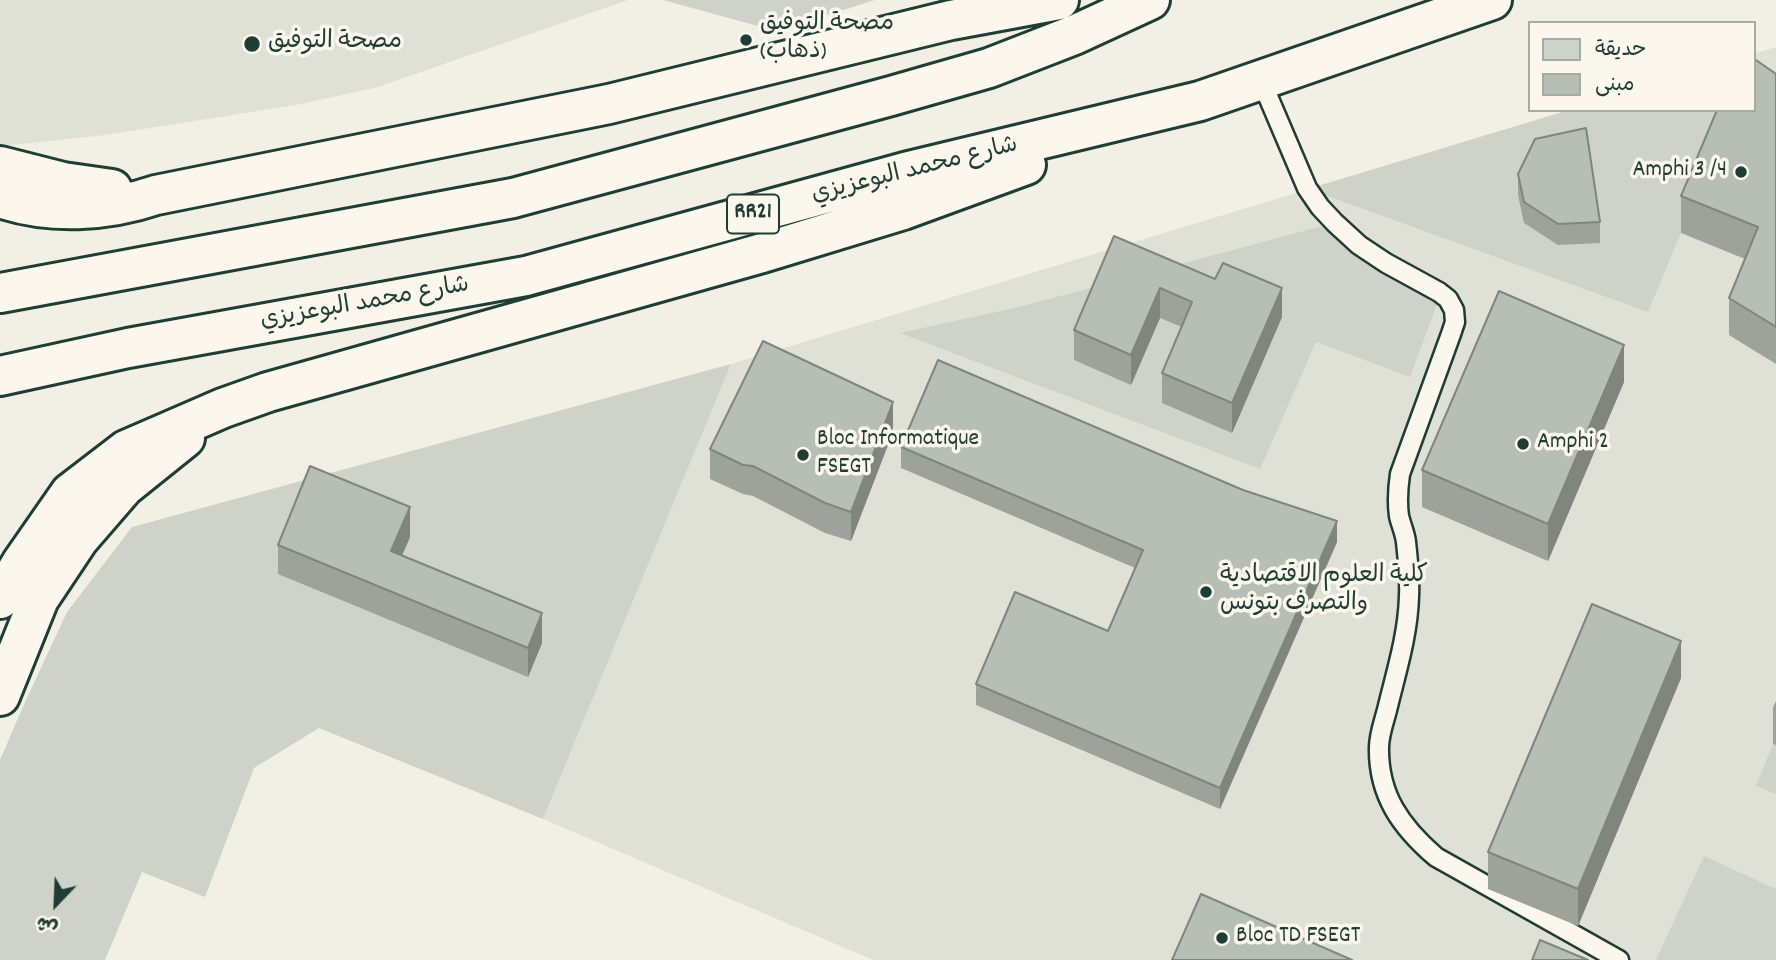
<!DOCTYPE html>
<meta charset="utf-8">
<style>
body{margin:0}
#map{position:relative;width:1776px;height:960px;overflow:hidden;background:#f2f0e5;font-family:Dekko,"Playpen Sans Arabic",sans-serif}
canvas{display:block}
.legend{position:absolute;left:1528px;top:21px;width:228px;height:91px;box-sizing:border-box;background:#fbf7ec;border:2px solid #a3ada2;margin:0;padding:9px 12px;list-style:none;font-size:21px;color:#1f3d34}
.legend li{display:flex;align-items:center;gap:14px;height:35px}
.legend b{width:35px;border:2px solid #a3ada2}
.north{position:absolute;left:21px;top:869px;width:70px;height:70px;-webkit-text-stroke:5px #fbf7ec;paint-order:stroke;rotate:203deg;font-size:19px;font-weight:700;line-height:28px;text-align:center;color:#1f3d34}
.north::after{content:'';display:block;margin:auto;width:24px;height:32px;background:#1f3d34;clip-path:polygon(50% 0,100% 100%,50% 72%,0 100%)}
</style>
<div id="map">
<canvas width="1776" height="960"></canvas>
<ul class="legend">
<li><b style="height:19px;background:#cfd2c8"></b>حديقة</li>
<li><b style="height:19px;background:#b7beb3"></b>مبنى</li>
</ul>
<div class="north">ش</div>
</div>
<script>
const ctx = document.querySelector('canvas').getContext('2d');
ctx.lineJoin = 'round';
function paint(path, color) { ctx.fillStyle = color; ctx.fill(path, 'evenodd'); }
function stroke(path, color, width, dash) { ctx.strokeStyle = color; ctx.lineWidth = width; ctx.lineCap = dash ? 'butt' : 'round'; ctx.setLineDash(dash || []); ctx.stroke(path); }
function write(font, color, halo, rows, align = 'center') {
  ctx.font = font + ' Dekko,"Playpen Sans Arabic",sans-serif'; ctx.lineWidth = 7; ctx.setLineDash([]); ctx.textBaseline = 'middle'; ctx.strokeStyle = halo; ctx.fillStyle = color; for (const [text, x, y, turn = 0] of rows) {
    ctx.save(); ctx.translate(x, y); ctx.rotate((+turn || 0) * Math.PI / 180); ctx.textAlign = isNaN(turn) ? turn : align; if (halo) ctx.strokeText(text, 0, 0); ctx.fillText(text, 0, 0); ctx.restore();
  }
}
const built = new Path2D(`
 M 0,0 L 628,0 L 378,87 L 302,104 L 106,135 L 2,146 L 0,145 Z
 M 1776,47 L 1776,960 L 873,960 L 543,819 L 731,364 L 1570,110 L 1753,110 L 1753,54 Z`);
const green = new Path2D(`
 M 663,0 L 875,0 L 776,31 Z
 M 1569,110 L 1732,110 L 1648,312 L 1308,189 Z
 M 1330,224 L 1441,294 L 1410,377 L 1316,342 L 1260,469 L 900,333 L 1023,306 Z
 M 731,364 L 543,819 L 319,728 L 254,768 L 205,897 L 142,872 L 105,960 L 0,960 L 0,760 L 25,702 L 67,612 L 132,527 Z
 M 1773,744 L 1776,745 L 1776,794 L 1756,786 Z
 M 1704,856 L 1776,889 L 1776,960 L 1656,960 Z`);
const service = new Path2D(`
 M 1261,80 L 1307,188 L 1320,207 L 1335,223 L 1359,245 L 1386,263 L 1439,292 L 1448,299 L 1454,310 L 1455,322 L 1451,334 L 1400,474 C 1398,488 1397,502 1399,516 C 1401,525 1405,533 1406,542 C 1408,560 1410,578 1409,596 C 1408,634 1397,669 1388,706 C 1385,719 1379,734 1379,747 C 1378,795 1401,827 1436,857 L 1619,960`);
const motorway = new Path2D(`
 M 0,166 L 63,182 L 112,189
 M 0,198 C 50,215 106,212 156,195 L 609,104 L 951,20 L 1059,0
 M 0,293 L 513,198 L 891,96 L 989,68 L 1074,35 L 1150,0
 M 0,376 L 128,348 L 526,276 L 905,172 L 1200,101 L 1492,0
 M 0,599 L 22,562 L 70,493 L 126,450 L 223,408 L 268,392 L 762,253 L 903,210 L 1026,165
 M 0,696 L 39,599 L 79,539 L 124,487 L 185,438`);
const wall = new Path2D(`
 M 1776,74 L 1776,364 L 1729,335 L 1729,298 L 1745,259 L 1681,233 L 1681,196 Z
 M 1518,174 L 1600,222 L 1600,243 L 1558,245 L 1524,223 L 1518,195 Z
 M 1114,236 L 1215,279 L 1282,317 L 1232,433 L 1162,403 L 1162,373 L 1182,327 L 1160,318 L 1131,385 L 1074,360 L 1074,330 Z
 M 1624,382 L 1548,561 L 1422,507 L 1422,470 Z
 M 893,432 L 851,541 L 825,533 L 753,496 L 743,494 L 710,479 L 710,449 Z
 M 901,447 L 1337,542 L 1220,809 L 976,705 L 976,684 L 1108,631 L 1135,568 L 901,468 Z
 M 410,537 L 402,555 L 542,643 L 528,677 L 278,574 L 278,545 Z
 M 1681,678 L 1578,926 L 1488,889 L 1488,852 Z
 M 1776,701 L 1776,745 L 1773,744 L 1773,707 Z`);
const shadedWall = new Path2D(`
 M 1160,288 L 1160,318 L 1131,385 L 1131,355 Z
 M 1282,288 L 1282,317 L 1232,433 L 1232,403 Z
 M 1624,345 L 1624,382 L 1548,561 L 1548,524 Z
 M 893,402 L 893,432 L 851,541 L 851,512 Z
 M 410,507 L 410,537 L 391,581 L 391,551 Z
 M 1337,521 L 1337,542 L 1220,809 L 1220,788 Z
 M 542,613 L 542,643 L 528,677 L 528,648 Z
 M 1681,641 L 1681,678 L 1578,926 L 1578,889 Z`);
const building = new Path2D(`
 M 1753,58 L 1776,74 L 1776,327 L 1729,298 L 1758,227 L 1681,196 L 1717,110 L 1753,110 Z
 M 1586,128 L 1600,222 L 1558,224 L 1524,202 L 1518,174 L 1535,139 Z
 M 1114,236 L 1215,279 L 1223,263 L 1282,288 L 1232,403 L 1162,373 L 1192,302 L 1160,288 L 1131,355 L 1074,330 Z
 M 1499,291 L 1624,345 L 1548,524 L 1422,470 Z
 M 763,341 L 893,402 L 851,512 L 825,503 L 753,466 L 743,465 L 710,449 Z
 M 938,360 L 1243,490 L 1337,521 L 1220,788 L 976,684 L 1015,592 L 1108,631 L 1143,550 L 901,447 Z
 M 310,466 L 410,507 L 391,551 L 542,613 L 528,648 L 278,545 Z
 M 1592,604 L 1681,641 L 1578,889 L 1488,852 Z
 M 1201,894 L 1352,960 L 1172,960 Z
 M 1540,940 L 1588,960 L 1532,960 Z`);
const markers = [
 [746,40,7,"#1f3d34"],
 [252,44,9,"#1f3d34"],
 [1741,172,7,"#1f3d34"],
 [1523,444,7,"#1f3d34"],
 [803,455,7,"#1f3d34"],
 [1206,592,7,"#1f3d34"],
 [1222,938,7,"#1f3d34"]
];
const shields = [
 [753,214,52]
];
const shieldNames = [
 ["RR21",753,214]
];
const poiNames = [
 ["مصحة التوفيق",760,26],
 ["(ذهاب)",760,54],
 ["مصحة التوفيق",268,44],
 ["Amphi 3 /4",1727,172,"right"],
 ["Bloc Informatique",817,441],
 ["FSEGT",817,469],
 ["Amphi 2",1537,444],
 ["كلية العلوم الاقتصادية",1220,578],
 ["والتصرف بتونس",1220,606],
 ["Bloc TD FSEGT",1236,938]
];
const streetNames = [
 ["شارع محمد البوعزيزي",915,172,-14],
 ["شارع محمد البوعزيزي",365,305,-10]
];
paint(built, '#e0e1d6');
paint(green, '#cfd2c8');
stroke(service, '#1f3d34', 23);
stroke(motorway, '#1f3d34', 44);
stroke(service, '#fbf7ec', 18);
stroke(motorway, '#fbf7ec', 38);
paint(wall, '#9da39a');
paint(shadedWall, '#80857d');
paint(building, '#b7beb3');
stroke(building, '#80857d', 2);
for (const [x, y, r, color] of markers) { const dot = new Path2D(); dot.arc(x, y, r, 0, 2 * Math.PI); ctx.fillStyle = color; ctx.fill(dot); stroke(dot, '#fbf7ec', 2.5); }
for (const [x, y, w] of shields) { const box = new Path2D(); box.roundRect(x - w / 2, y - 19.5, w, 39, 5); ctx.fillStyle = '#fbf7ec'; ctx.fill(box); stroke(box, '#1f3d34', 2); }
write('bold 23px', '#1f3d34', null, shieldNames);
write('24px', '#1f3d34', '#fbf7ec', poiNames, 'left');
write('24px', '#1f3d34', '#fbf7ec', streetNames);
</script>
